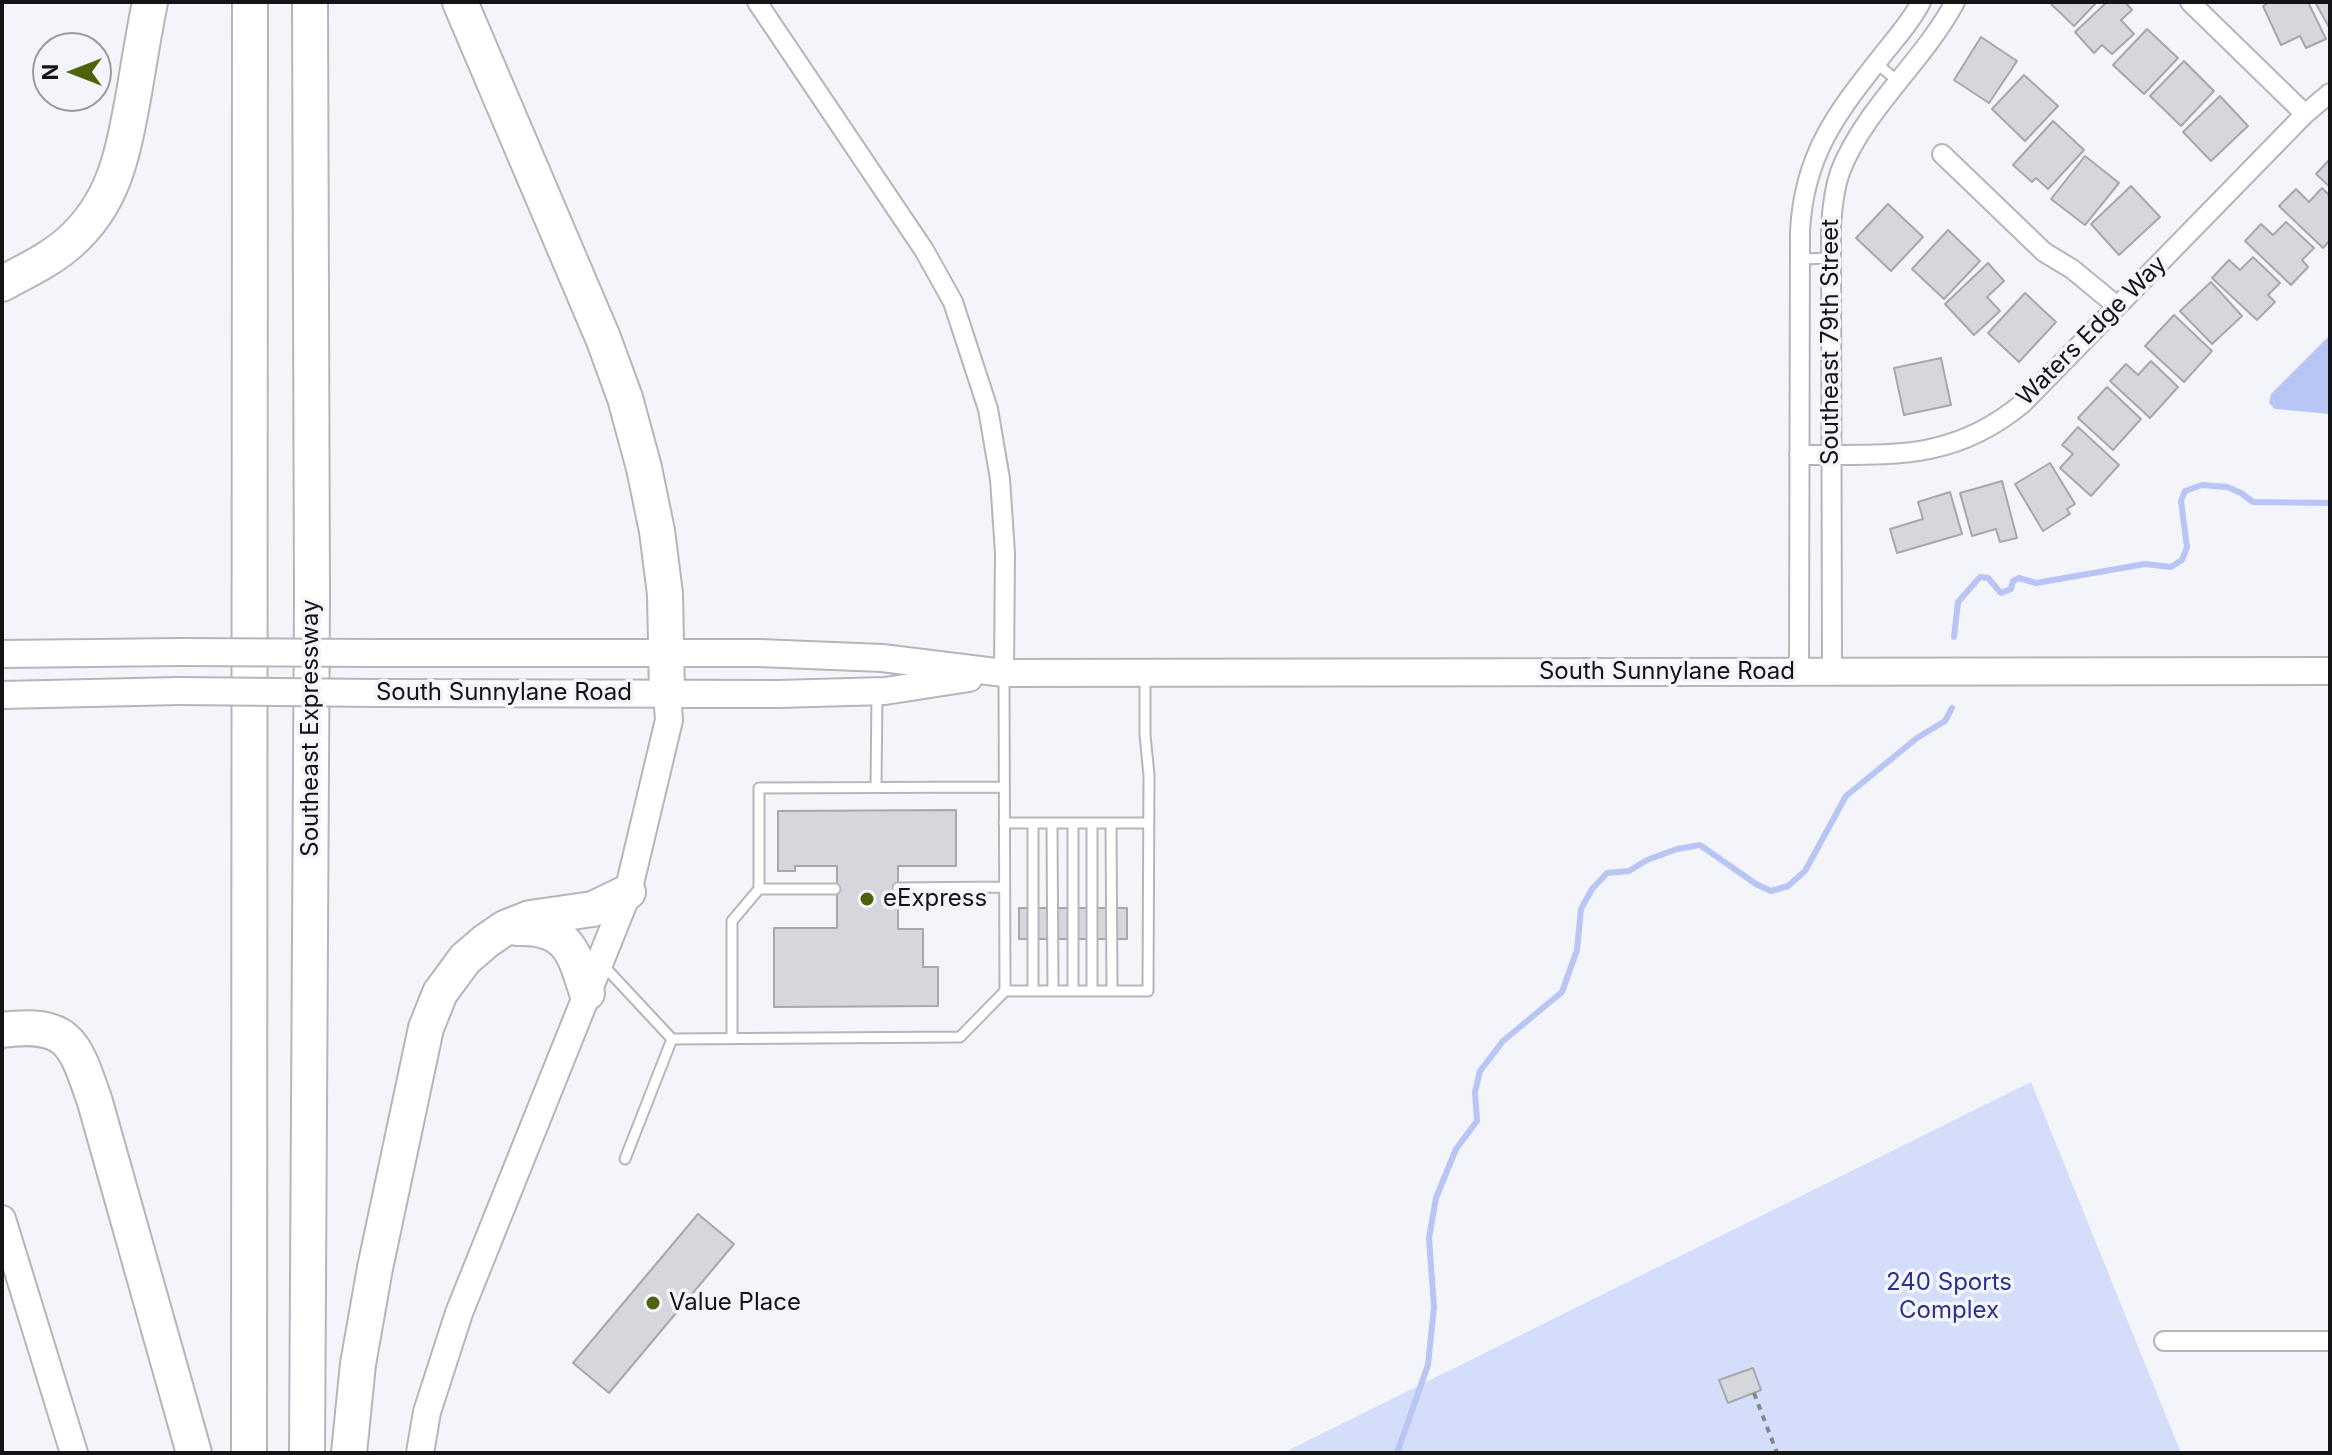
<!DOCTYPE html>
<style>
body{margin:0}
#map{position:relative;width:2332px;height:1455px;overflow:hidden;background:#f4f5fa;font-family:Inter,sans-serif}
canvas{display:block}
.frame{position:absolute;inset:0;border:4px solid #131415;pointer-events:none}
.north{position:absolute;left:32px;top:32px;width:80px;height:80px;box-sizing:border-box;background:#f4f5fa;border:2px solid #9a9b9e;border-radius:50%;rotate:270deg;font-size:22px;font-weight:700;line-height:32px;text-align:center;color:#131415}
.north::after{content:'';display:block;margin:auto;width:28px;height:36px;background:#4e620c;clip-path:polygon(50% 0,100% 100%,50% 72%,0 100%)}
</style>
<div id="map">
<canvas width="2332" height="1455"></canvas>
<div class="frame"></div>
<div class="north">N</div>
</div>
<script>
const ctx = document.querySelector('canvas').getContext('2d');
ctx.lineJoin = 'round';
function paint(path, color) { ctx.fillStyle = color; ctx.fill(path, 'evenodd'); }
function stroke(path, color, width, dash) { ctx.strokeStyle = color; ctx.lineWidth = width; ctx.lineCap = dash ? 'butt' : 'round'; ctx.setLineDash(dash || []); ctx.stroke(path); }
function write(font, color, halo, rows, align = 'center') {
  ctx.font = font + ' Inter,sans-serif'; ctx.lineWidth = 7; ctx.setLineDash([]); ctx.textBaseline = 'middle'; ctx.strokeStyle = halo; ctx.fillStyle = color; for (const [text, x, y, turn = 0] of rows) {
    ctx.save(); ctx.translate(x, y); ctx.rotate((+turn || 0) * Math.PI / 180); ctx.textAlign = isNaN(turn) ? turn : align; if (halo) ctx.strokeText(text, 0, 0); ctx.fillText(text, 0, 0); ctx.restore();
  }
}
const green = new Path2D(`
 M 2031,1082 L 2181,1453 L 1283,1453 Z`);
const water = new Path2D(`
 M 2330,335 L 2330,414 L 2275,409 L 2269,403 L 2271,394 Z`);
const stream = new Path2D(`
 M 1954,637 L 1958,602 L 1980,577 L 1988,578 L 2001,593 L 2011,589 L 2013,581 L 2019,578 L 2036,583 L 2145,564 L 2171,567 L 2182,560 L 2187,547 L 2181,501 L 2185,491 L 2202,485 L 2227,487 L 2241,493 L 2253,502 L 2330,503
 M 1397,1453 L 1428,1365 L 1434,1307 L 1429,1238 L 1436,1198 L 1456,1149 L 1477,1121 L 1475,1092 L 1480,1071 L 1503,1041 L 1562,992 L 1577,950 L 1581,909 L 1592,889 L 1607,873 L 1629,871 L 1647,860 L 1677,849 L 1700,845 L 1756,884 L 1771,891 L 1788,886 L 1805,871 L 1846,796 L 1917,738 L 1945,721 L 1952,708`);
const building = new Path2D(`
 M 2049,2 L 2097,2 L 2074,26 Z
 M 2107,2 L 2125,2 L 2132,10 L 2121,20 L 2134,34 L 2112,54 L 2102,45 L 2094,53 L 2075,32 Z
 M 2270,2 L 2308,2 L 2326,39 L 2306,48 L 2300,36 L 2281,45 L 2263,6 Z
 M 2315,2 L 2330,2 L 2330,29 Z
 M 2147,29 L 2178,58 L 2144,94 L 2113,65 Z
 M 1981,37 L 2017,61 L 1989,103 L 1954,80 Z
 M 2184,61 L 2214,91 L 2181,126 L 2150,96 Z
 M 2024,75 L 2058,106 L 2025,141 L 1992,109 Z
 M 2220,96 L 2248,126 L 2211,161 L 2183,132 Z
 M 2053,121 L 2084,150 L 2048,189 L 2036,178 L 2032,182 L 2013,165 Z
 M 2085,156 L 2119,183 L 2085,225 L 2051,199 Z
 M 2330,159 L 2330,187 L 2316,174 Z
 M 2131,186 L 2160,217 L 2119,255 L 2091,224 Z
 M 2322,188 L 2330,196 L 2330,240 L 2323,248 L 2279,206 L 2296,189 L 2309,202 Z
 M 1888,204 L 1923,237 L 1891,271 L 1856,238 Z
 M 2286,222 L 2314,248 L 2302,260 L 2308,267 L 2291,285 L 2245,241 L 2261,224 L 2273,235 Z
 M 1948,230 L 1980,261 L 1944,299 L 1912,269 Z
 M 2253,257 L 2280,283 L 2268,295 L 2275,302 L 2257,320 L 2212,278 L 2229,260 L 2240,270 Z
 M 1988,263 L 2004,281 L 1987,297 L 2000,311 L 1974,335 L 1945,304 Z
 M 2211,282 L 2242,316 L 2212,344 L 2180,311 Z
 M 2025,293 L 2056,322 L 2019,362 L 1988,333 Z
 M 2174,315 L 2212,351 L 2184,382 L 2145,346 Z
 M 1941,358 L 1951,405 L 1904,415 L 1894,368 Z
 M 2151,361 L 2178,387 L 2150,418 L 2110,381 L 2126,364 L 2138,375 Z
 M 2107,387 L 2141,419 L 2113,450 L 2078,418 Z
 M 2078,427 L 2119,465 L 2091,496 L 2060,468 L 2073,454 L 2062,445 Z
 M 2050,463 L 2075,504 L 2067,509 L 2070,514 L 2043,531 L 2015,484 Z
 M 2002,481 L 2017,538 L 2000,542 L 1996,529 L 1972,536 L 1960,493 Z
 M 1950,492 L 1962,534 L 1897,553 L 1890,529 L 1923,519 L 1918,502 Z
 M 956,810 L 956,866 L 898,866 L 898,929 L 923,929 L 923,967 L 938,967 L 938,1006 L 774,1007 L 774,928 L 837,928 L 837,866 L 795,866 L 795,871 L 778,871 L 778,811 Z
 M 1019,908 L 1127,908 L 1127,939 L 1019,939 Z
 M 698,1214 L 734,1244 L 609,1393 L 573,1363 Z
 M 1753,1368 L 1761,1390 L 1728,1403 L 1719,1380 Z`);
const path = new Path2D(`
 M 1754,1393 L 1777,1453`);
const lane = new Path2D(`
 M 1876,63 L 1899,82
 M 1800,259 L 1831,258
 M 1004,677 L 1005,991 L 1148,991 L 1149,775 L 1145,735 L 1145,676
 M 876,787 L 877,695
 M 1004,823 L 1149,823
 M 1033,823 L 1033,991
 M 1052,823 L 1053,991
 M 1073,823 L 1073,991
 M 1092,823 L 1092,991
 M 1111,823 L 1112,991
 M 898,888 L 1004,887
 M 759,889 L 835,889
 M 602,964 L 672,1039 L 960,1037 L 1005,991
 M 732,1039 L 732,921 L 759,889 L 759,788 L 1004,787
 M 625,1159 L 672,1039`);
const street = new Path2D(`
 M 757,2 L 924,250 L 953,302 L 988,409 L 1000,479 L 1005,553 L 1004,673
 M 2190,2 L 2305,114
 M 1942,154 L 2044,252 L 2072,269 L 2117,306
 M 1799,455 C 1888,454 1951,463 2023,403 L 2305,114 L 2330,93
 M 1799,671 L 1800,231 C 1804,155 1836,114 1881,57 C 1895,39 1911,22 1921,2
 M 1832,671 L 1831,227 C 1832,209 1834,190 1840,172 C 1865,108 1923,62 1955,2
 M 2164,1341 L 2330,1341`);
const secondary = new Path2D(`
 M 376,653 L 759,653 L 882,658 L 1004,673 L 2330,671
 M 2,654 L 180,652
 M 377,693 L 778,694 L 885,691 L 969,678
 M 2,695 L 179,691
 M 2,1219 L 74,1453
 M 420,1453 L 427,1412 L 459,1313 L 628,892 L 669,720 L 667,694`);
const highway = new Path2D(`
 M 460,2 L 603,338 L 625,398 L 644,468 L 657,531 L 665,594 L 667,694
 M 2,284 C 25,271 50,260 70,242 C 116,201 123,151 134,93 C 139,63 144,32 150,2
 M 517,928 C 567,926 574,951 587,993
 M 2,1030 C 70,1021 75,1044 95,1102 L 194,1453
 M 249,1453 L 250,2
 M 307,1453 L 312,594 L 310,2
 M 349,1453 L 358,1364 L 375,1268 L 426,1028 L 440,993 L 465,959 L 486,941 L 505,928 L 530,918 L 593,909 L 628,892`);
const secondaryBridge = new Path2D(`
 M 180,652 L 376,653
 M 179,691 L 377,693`);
const markers = [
 [867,899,8,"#4e620c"],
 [653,1303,8,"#4e620c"]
];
const streetNames = [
 ["Waters Edge Way",2092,331,-45],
 ["Southeast 79th Street",1831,342,-90],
 ["South Sunnylane Road",1667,672],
 ["South Sunnylane Road",504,693],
 ["Southeast Expressway",311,728,-90]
];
const poiNames = [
 ["eExpress",883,899],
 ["Value Place",669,1303]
];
const parkNames = [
 ["240 Sports",1949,1283],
 ["Complex",1949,1311]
];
paint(green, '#d4ddf9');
paint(water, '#b8c5f5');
stroke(stream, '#b8c5f5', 6);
paint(building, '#d6d7dc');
stroke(building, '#a7a8ad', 2);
stroke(lane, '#b5b6bb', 13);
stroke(street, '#b5b6bb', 22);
stroke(secondary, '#b5b6bb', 30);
stroke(highway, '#b5b6bb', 38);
stroke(path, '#87888b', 4, [6, 6]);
stroke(lane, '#fff', 9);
stroke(street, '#fff', 18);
stroke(secondary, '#fff', 26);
stroke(highway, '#fff', 34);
stroke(secondaryBridge, '#b5b6bb', 30, []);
stroke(secondaryBridge, '#fff', 26);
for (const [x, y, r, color] of markers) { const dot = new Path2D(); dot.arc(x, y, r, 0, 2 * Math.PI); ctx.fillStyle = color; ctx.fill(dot); stroke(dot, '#f4f5fa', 3); }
write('24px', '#131415', '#f4f5fa', streetNames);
write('24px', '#131415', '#f4f5fa', poiNames, 'left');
write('24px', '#2a3289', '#f4f5fa', parkNames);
</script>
